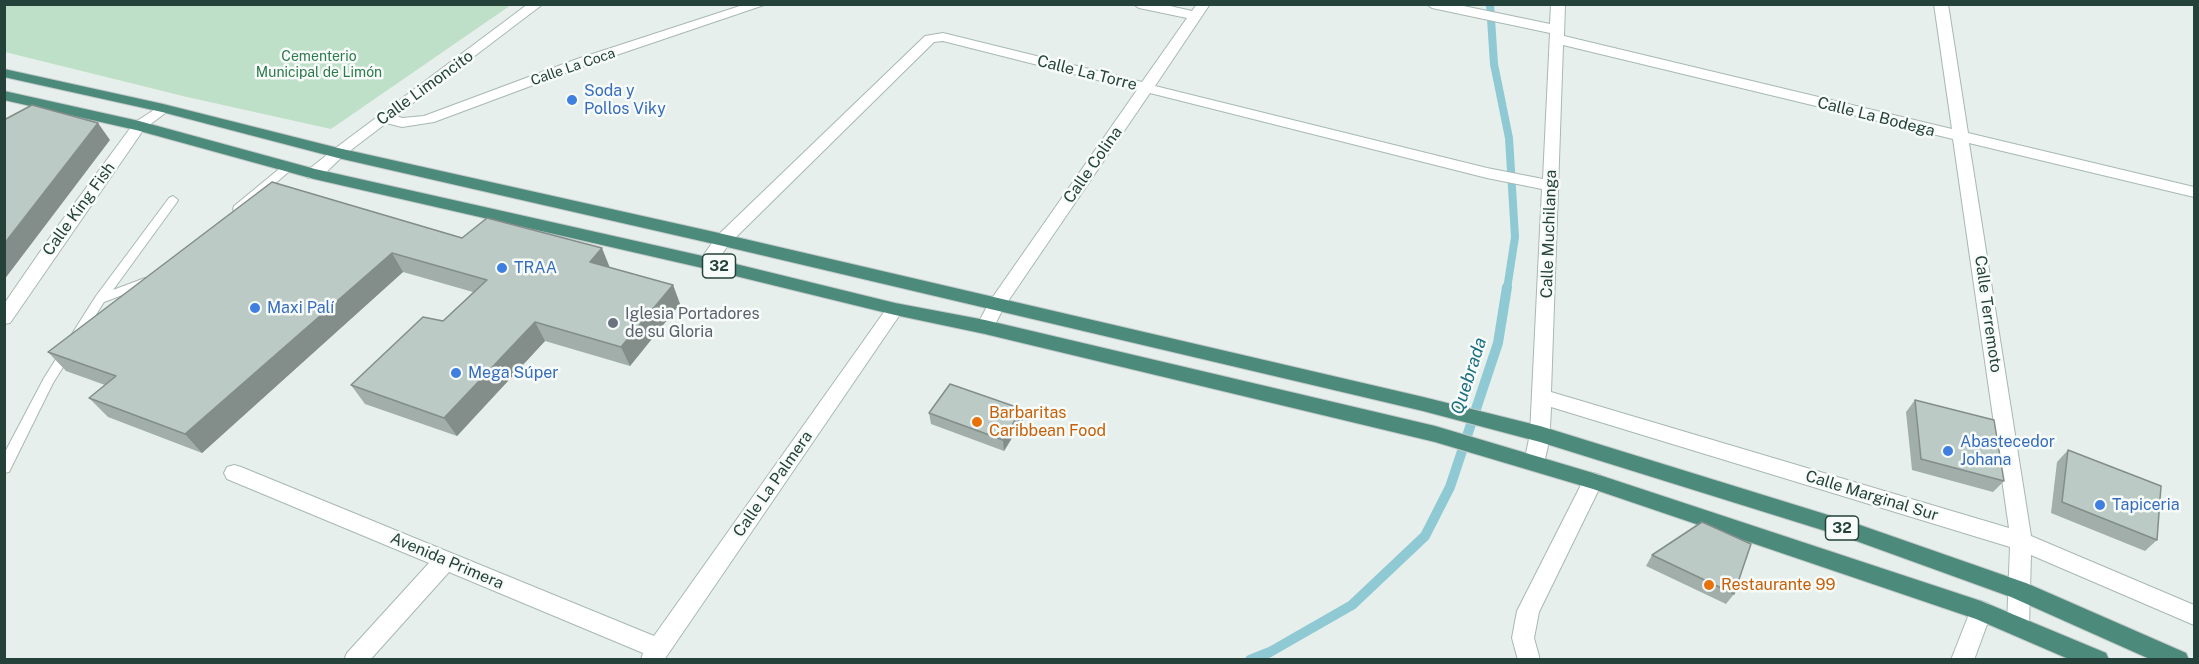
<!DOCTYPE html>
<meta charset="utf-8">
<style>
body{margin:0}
#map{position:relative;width:2199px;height:664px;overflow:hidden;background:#e6efeb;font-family:"Public Sans",sans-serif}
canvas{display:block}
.frame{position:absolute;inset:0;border:6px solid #24423a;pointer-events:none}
</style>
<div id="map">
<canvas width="2199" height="664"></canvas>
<div class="frame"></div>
</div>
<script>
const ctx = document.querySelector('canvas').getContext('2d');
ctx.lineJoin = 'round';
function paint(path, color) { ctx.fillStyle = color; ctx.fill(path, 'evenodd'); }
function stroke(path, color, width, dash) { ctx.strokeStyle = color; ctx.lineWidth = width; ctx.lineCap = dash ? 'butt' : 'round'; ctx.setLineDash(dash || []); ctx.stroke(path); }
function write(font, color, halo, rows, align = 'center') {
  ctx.font = font + ' "Public Sans",sans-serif'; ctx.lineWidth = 5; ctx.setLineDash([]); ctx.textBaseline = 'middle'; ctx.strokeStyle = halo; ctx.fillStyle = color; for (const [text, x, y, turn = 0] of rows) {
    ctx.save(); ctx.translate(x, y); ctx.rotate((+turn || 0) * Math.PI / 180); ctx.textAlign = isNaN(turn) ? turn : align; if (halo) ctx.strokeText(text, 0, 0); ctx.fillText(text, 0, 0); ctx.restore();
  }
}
const green = new Path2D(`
 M 4,5 L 5,4 L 511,5 L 331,129 L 187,97 L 5,52 Z`);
const streamFar1 = new Path2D(`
 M 1490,4 L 1494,64 L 1509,138 L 1515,237 L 1507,289`);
const stream = new Path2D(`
 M 1250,660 L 1270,652 L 1352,605 L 1425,536 L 1450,487 L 1498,343 L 1507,287`);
const service = new Path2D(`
 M 288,164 L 293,167 L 292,169 L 242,212 L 234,212 L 233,209 L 234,206 L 284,165 Z
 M 173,196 L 178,200 L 177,202 L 113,290 L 145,278 L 151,282 L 149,285 L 104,302 L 53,383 L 9,472 L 4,473 L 4,454 L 44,378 L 96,296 L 169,198 Z`);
const minor = new Path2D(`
 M 746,4 L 767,4 L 587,65 L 434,122 L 402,127 L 386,123 L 379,117 L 386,112 L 402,118 L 424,116 L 577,59 Z
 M 1133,4 L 1161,4 L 1192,11 L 1197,4 L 1210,4 L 1155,86 L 1487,168 L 1543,179 L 1550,33 L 1432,8 L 1426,4 L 1454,4 L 1550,24 L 1551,4 L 1565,4 L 1564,36 L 1952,129 L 1934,4 L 1948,4 L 1968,133 L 2194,187 L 2194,197 L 1969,143 L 2031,536 L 2194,605 L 2194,625 L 2031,555 L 2029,625 L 2026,632 L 2018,635 L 2010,632 L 2007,625 L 2010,547 L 1551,407 C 1550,427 1550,450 1541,469 L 1534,471 L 1527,469 L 1524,463 L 1530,434 L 1542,189 L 1487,178 L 1150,93 L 1004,307 L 991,332 L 985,334 L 979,332 L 976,327 L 990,301 L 1137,90 L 943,41 L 934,42 L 729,244 L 713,267 L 701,267 L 698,263 L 717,236 L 925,36 L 943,33 L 1142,82 L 1187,18 L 1139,8 ZM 1563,45 L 1953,139 L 2009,528 L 1551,392 Z
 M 895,303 L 901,305 L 904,309 L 901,313 L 664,660 L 641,660 L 643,653 L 449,572 L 370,660 L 344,660 L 347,653 L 429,563 L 227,479 L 224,473 L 227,467 L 234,465 L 241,467 L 654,636 L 889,305 Z
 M 1981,601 L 1989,604 L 1992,611 L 1974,660 L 1951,660 L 1973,604 Z`);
const tertiary = new Path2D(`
 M 528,4 L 543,4 L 343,156 L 320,178 L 308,178 L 306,174 L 308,170 L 333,150 Z
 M 163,104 L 170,108 L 168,111 L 144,129 L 10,323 L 4,324 L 4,304 L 55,230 L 134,123 Z
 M 1593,473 L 1600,475 L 1603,481 L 1539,612 L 1534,638 L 1540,660 L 1518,660 L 1512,638 L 1517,611 L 1586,475 Z`);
const trunk = new Path2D(`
 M 4,69 L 163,104 L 338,148 L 723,234 L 1423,397 L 1540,426 L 1857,524 L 2026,583 L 2186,653 L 2189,660 L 2152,660 L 2011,597 L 1848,538 L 1540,442 L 1423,411 L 723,246 L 338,158 L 162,112 L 4,77 Z
 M 4,91 L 139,121 L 315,169 L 707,257 L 895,303 L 985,320 L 1435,426 L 1593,473 L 1981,601 L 2106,653 L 2109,660 L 2071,660 L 1976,619 L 1593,489 L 1435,442 L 985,334 L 895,315 L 707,269 L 314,179 L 136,130 L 4,100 Z`);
const wall = new Path2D(`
 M 272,182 L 462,238 L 609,267 L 673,285 L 680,304 L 630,366 L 545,341 L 457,436 L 365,404 L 351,385 L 443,321 L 473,292 L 403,272 L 202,453 L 108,417 L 89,398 L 105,385 L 66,371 L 48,352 Z
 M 1915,400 L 2004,481 L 1993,492 L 1912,470 L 1906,412 Z
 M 929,413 L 1023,420 L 1004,451 L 931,424 Z
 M 2068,450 L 2157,540 L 2145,551 L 2051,513 L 2057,462 Z
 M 1652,555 L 1734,594 L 1726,604 L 1646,566 Z`);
const shadedWall = new Path2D(`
 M 98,123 L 110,140 L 4,280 L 4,244 Z
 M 602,248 L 610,268 L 590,262 Z
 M 392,253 L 403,272 L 202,453 L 185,434 Z
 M 673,285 L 680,304 L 630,366 L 621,347 Z
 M 535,322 L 545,341 L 457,436 L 444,418 Z
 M 1022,409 L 1023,420 L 1004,451 L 1003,440 Z`);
const building = new Path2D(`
 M 32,105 L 98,123 L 4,244 L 4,120 Z
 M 272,182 L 462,238 L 487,218 L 602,248 L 590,262 L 673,285 L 621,347 L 535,322 L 444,418 L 351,385 L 423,317 L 443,321 L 487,280 L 392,253 L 185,434 L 89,398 L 116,376 L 48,352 Z
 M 950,384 L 1022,409 L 1003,440 L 929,413 Z
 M 1915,400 L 1994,420 L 2004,481 L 1921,459 Z
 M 2068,450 L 2161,486 L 2157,540 L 2062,502 Z
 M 1702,522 L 1751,544 L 1734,594 L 1652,555 Z`);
const markers = [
 [572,100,6,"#3f7fe0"],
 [502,268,6,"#3f7fe0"],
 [255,308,6,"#3f7fe0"],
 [613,323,6,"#6b7280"],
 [456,373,6,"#3f7fe0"],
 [977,422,6,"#e8710a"],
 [1948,451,6,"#3f7fe0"],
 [2100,505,6,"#3f7fe0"],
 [1709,585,6,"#e8710a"]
];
const farParknames = [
 ["Cementerio",319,57],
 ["Municipal de Limón",319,73]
];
const farStreetnames = [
 ["Calle La Coca",573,67,-19]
];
const shields = [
 [719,266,33],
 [1842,528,33]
];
const shieldNames = [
 ["32",719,266],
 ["32",1842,528]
];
const streetNames = [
 ["Calle La Torre",1087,73,14],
 ["Calle Limoncito",425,88,-36],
 ["Calle La Bodega",1876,117,14],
 ["Calle Colina",1093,165,-55],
 ["Calle King Fish",79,209,-54],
 ["Calle Muchilanga",1549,234,-88],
 ["Calle Terremoto",1988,314,82],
 ["Calle La Palmera",773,484,-55],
 ["Calle Marginal Sur",1872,496,17],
 ["Avenida Primera",447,561,23]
];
const shopNames = [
 ["Soda y",584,91],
 ["Pollos Viky",584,109],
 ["TRAA",514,268],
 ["Maxi Palí",267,308],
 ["Mega Súper",468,373],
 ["Abastecedor",1960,442],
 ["Johana",1960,460],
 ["Tapiceria",2112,505]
];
const worshipNames = [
 ["Iglesia Portadores",625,314],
 ["de su Gloria",625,332]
];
const foodNames = [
 ["Barbaritas",989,413],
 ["Caribbean Food",989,431],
 ["Restaurante 99",1721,585]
];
const waterNames = [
 ["Quebrada",1469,376,-72]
];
paint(green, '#bfe0c8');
stroke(streamFar1, '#8ec9d4', 8);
stroke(stream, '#8ec9d4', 10);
stroke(service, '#a8b8b2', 2);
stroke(minor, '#a8b8b2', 2);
stroke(tertiary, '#a8b8b2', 2);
stroke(trunk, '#c2cac8', 2);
paint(service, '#fff');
paint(minor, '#fff');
paint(tertiary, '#fff');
paint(trunk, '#4c8a7c');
paint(wall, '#a1aea9');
paint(shadedWall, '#838d89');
paint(building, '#bbcac4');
stroke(building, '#838d89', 1.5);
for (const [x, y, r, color] of markers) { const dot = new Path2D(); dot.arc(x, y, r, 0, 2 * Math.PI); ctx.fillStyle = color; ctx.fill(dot); stroke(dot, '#f7fbf9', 2); }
write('14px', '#2d7a4b', '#f7fbf9', farParknames);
write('14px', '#24423a', '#f7fbf9', farStreetnames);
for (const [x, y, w] of shields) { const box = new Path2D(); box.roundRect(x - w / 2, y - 12, w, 24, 4.5); ctx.fillStyle = '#f7fbf9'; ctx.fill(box); stroke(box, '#24423a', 1.5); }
write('bold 15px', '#24423a', null, shieldNames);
write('16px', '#24423a', '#f7fbf9', streetNames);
write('16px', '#366cbe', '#f7fbf9', shopNames, 'left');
write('16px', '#5b616d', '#f7fbf9', worshipNames, 'left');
write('16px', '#c56008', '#f7fbf9', foodNames, 'left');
write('italic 18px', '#1c6f80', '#f7fbf9', waterNames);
</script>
